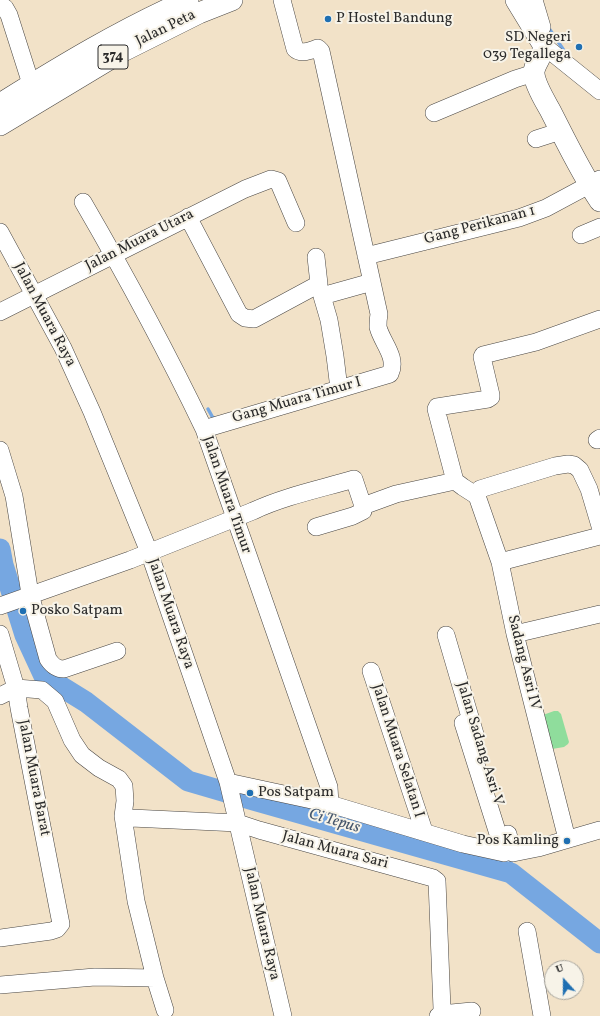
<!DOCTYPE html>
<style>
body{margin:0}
#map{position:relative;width:600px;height:1016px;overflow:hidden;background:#f2e2c8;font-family:Vollkorn,serif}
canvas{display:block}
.north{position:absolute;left:544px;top:960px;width:40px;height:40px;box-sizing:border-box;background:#f7f3e8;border:1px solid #a5a39c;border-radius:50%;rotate:339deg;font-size:11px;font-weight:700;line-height:16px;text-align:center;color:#2b2b2b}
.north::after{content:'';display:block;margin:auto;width:14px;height:18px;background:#1f6fb2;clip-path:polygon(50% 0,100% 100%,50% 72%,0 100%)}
</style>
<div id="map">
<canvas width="600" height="1016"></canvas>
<div class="north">U</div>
</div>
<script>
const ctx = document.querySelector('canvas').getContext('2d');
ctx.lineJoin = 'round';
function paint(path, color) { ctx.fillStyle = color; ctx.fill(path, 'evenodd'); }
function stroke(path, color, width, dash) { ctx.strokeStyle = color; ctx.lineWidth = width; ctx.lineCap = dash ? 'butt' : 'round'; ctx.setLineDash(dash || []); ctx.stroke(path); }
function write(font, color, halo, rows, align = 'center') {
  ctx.font = font + ' Vollkorn,serif'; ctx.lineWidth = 4; ctx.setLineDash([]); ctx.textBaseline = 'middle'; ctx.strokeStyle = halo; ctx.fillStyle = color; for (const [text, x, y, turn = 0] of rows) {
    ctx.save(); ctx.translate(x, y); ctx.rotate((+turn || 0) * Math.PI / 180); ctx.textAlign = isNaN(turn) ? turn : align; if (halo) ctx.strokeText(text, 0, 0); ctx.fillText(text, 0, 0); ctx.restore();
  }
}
const green = new Path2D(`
 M 554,711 L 558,711 L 561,714 L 569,742 L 568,744 L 564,747 L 552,749 L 543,715 Z`);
const stream = new Path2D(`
 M 548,27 L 567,55
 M 208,409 L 213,418 L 216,418
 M 511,858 L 511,873`);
const river = new Path2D(`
 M 0,549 L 3,565 L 25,635 L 44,676 L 86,702 L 188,781 L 253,800 L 511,873 L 600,943`);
const minor = new Path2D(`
 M 534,0 L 542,27 L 538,36
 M 0,4 L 5,8 L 9,15 L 31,84
 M 544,46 L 600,91
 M 434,113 L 515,79 L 534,73
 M 536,139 L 561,131
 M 83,202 C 126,276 167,352 204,429 L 329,787 L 330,804
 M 188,217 L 239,314 L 245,318 L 254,319 L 319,284 L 316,257
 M 0,232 L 63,348 L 92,412 L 149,552 L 228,782 L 283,1016
 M 581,235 L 600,227
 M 366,256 L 519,218 L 546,208 L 600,179
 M 0,312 L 245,189 L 271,179 L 278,181 L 296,223
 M 339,389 L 335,356 L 329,320 L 322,296 L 372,282
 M 204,429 L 390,374 C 398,357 382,343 378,327 C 378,323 378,319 379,314 L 321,51 L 318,48 C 311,50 301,55 295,49 L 282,0
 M 597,440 L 600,438
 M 0,450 L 14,496 L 30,594 L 48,659 C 52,665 56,669 64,669 L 117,651
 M 477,496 L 463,487 L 455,481 L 436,409 L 437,407 L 488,399 L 491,397 L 491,395 L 482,357 L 483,355 L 536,342 L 600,319
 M 316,527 L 353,516 L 363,511 L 363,506
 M 500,562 L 600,536
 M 0,606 L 130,560 L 253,511 C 285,496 320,489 354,479 L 363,506 L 396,494 L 455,481
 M 0,634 L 16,688 L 19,708 L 61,924 L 57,929 L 51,931 L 0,938
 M 515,634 L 600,614
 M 446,635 L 475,734
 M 371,671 L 424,831
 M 0,696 L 16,688 L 42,690 L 55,701 L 72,740 L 82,755 L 99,768 L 119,779 L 124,786 L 125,801 L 123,816
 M 228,782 L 330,804 L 463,844 L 504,853 L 463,723
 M 508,834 L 513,853 L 538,848 L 600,830
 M 567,839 L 515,634 L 500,562 L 477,496 L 480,489 L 555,466 L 568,464 L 574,465 L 580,470 L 589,489 L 600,526
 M 527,931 L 542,1016
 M 0,985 L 95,977 L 155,978
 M 165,1010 L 155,978 L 136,901 L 123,816 L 131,818 L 238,823 L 259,830 L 433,878 L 437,881 L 442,1009 L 441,1014 L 438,1016
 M 441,1014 L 472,1011`);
const major = new Path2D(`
 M 516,0 L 544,46 C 543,56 533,65 534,74 C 535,85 545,101 550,110 C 566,141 581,173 600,201
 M 0,104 C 61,66 122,29 188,0
 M 0,125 L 123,51 L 199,13 L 232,0`);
const markers = [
 [328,19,4,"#1f6fb2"],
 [579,47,4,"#1f6fb2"],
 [23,611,4,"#1f6fb2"],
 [250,793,4,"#1f6fb2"],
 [567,841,4,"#1f6fb2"]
];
const shields = [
 [113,57,30]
];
const shieldNames = [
 ["374",113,57]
];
const poiNames = [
 ["P Hostel Bandung",336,19],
 ["SD Negeri",571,38,"right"],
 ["039 Tegallega",571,55,"right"],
 ["Posko Satpam",31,611],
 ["Pos Satpam",258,793],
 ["Pos Kamling",559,841,"right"]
];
const streetNames = [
 ["Jalan Peta",166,29,-26],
 ["Gang Perikanan 1",480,226,-15],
 ["Jalan Muara Utara",140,241,-27],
 ["Jalan Muara Raya",44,315,62],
 ["Gang Muara Timur I",297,401,-16],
 ["Jalan Muara Timur",226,495,71],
 ["Jalan Muara Raya",170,614,71],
 ["Sadang Asri IV",523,663,76],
 ["Jalan Sadang Asri V",479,744,73],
 ["Jalan Muara Selatan I",397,751,72],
 ["Jalan Muara Barat",33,778,79],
 ["Jalan Muara Sari",335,851,15],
 ["Jalan Muara Raya",261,924,77]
];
const waterNames = [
 ["Ci Tepus",334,822,16]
];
paint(green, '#8fdd9c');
stroke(stream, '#76a7e1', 3.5);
stroke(river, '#76a7e1', 21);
stroke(minor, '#494643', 18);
stroke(major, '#494643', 22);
stroke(minor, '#fff', 17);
stroke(major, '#fff', 21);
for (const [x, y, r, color] of markers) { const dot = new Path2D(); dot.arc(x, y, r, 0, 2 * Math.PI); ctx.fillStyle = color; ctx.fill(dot); stroke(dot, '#f7f3e8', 1.5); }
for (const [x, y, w] of shields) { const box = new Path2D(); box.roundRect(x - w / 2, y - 12, w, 24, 3); ctx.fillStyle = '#f7f3e8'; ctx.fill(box); stroke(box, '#2b2b2b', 1); }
write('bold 14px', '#2b2b2b', null, shieldNames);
write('15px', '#2b2b2b', '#f7f3e8', poiNames, 'left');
write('15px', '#2b2b2b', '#f7f3e8', streetNames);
write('italic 16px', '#45566b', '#f7f3e8', waterNames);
</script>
